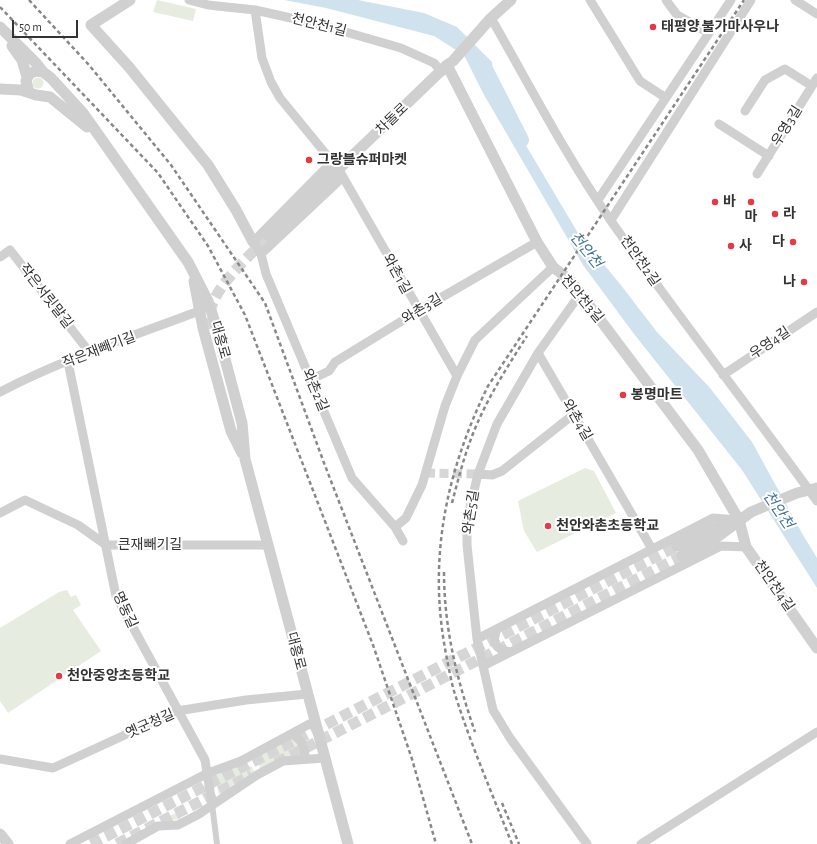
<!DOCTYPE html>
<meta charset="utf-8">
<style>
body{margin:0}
#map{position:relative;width:817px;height:844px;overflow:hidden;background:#fff;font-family:"Alegreya Sans",sans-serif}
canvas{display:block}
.scale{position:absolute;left:12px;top:20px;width:66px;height:18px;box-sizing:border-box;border:2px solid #333;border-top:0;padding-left:5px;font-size:12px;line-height:14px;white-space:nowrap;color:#333;-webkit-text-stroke:3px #fff;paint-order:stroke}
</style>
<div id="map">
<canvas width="817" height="844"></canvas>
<div class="scale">50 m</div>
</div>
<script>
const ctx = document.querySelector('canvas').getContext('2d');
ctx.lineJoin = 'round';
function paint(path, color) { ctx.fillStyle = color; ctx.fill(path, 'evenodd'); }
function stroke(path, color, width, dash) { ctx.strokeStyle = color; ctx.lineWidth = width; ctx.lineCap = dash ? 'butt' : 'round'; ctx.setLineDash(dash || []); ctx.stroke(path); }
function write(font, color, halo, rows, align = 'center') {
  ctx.font = font + ' "Alegreya Sans","Noto Sans KR",sans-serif'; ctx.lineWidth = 4; ctx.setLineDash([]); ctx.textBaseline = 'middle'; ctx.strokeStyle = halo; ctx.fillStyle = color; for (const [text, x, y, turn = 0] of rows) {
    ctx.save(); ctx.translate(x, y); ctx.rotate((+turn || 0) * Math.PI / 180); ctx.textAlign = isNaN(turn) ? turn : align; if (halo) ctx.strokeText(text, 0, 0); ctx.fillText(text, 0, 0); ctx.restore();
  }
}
const green = new Path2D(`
 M 157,0 L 196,9 L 193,21 L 153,12 Z
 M32.5 83a5.5 5.5 0 1 1 11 0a5.5 5.5 0 1 1-11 0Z
 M 585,468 L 594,471 L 616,513 L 537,552 L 524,531 L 518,501 Z
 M 67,590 L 71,597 L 76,595 L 81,605 L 73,610 L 101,651 L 8,713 L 0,701 L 0,628 L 59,592 Z
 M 288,737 L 297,741 L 303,756 L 260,770 L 259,768 L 260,767 L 254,756 Z
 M 244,762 L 247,768 L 251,766 L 255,773 L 219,795 L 215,776 Z
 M 200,782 L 208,789 L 207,804 L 196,784 Z
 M 177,812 L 181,819 L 161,821 Z`);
const water = new Path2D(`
 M 284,0 L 358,0 L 424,13 L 457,27 L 492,62 L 496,95 L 578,233 L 620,284 L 657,332 L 710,388 L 752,442 L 803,535 L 817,558 L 817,588 L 742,470 L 634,334 L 583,265 L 483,93 L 464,55 L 434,36 L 326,8 Z`);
const river = new Path2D(`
 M 486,71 L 521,140`);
const minorTunnel = new Path2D(`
 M 426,473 L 478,474`);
const tertiaryTunnel = new Path2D(`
 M 210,329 C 210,321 209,312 212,305 C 220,282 252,253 269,236
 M 276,763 L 682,556
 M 91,844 L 677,546
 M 117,844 L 252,775`);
const pedestrian = new Path2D(`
 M 212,804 L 217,844`);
const minor = new Path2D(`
 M 189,0 L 208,5 L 255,10 L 318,24 L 401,48 L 434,63 L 442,72
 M 590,0 L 640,81 L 666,98
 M 666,0 L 677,15 L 709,33
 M 795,0 L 817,14
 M 255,10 L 262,58 L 271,82 L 280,98 L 339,170 L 457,376
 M 491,18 C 530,86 566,156 611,221 C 678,316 749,407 817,501
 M 745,111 L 765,80 L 785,69 L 812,86
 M 719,124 L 769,156
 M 332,162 L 253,242 L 261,254 L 266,274 L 352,478 L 395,527 L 403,541
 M 757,174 L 817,78
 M 598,200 L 731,0
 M 611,220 L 751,0
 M 261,254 L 343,177
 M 0,257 L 10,250 L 90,353
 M 580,294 L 538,353 L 652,549
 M 68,362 L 116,596 L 205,760 L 212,804
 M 723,375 L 817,312
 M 310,380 L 329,371 L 335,362 L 418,311 L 537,242
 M 0,392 C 63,359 133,336 199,311
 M 574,414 L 502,471 L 492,475 L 478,474 L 467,520 L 467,545 L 477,639 L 493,710 L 510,738 L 587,844
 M 478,474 L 497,424 L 538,353
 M 0,513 L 25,500 L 78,525 L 106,545 L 268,545
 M 395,527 L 406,518 L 422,485 L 445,406 L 457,376 L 475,340 L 553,267
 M 497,629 C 491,644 496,650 511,652
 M 477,639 L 713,518 L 737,520
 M 483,666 L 721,546 L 746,547
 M 291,734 C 302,739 305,747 305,759
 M 0,759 L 53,768 L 177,711 L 246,700 L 307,694
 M 70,844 L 208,773 L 241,761 L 315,721
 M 126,844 L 158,826 L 178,825 L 199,814 L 257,775 L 283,761 L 325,758
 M 641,844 L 817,732`);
const tertiary = new Path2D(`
 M 130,0 L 91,25 L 129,67 L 208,165 L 236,210 L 253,242
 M 0,27 L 36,63 L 43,72
 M 12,46 L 22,60 L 27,77
 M 447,65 L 537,242 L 553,267 L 571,281 L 698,450 L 739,520 L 746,547 L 817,648
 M 0,89 L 21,90 L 36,95 L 50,97 L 87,127
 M 29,92 L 26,81 L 29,74 L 36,71 L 43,72 L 51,78 L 83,113 L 188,262 L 208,301 L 217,329 L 242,423 L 245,459 L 348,844
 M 269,236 L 447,65 L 453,61 L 491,18 L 511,0
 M 194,281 L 203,328 L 231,431 L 242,453
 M 677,546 L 706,531 L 731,523
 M 682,556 L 713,540 L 751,512 L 797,493 L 817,488
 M 0,834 L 8,844`);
const rail = new Path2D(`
 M 29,0 L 89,65 L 171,165 L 265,303 L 324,463 L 472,844
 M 0,7 L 158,173 L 208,246 L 245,315 L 373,645 L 412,759 L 436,844
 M 452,503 C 459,476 466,449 477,424 C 490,394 509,364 527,336
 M 444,572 C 444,628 457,680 475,732
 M 502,803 L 519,844
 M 512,844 C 492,793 470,743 454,691 C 451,681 449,669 447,659 C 427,562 445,474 488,386 L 744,0`);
const markers = [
 [653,27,4,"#e63946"],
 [309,160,4,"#e63946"],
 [715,202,4,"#e63946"],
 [751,202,4,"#e63946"],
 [775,214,4,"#e63946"],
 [793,242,4,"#e63946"],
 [731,246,4,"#e63946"],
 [804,282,4,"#e63946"],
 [623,395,4,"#e63946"],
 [548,526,4,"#e63946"],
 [59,676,4,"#e63946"]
];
const streetNames = [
 ["천안천1길",319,25,14],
 ["차돌로",392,119,-44],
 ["우영3길",787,126,-58],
 ["천안천2길",640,261,55],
 ["와촌1길",397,274,61],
 ["작은서릿말길",46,296,52],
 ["천안천3길",582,299,50],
 ["와촌3길",422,309,-31],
 ["대흥로",220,340,74],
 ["우영4길",770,343,-34],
 ["작은재빼기길",99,350,-21],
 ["와촌2길",315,390,67],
 ["와촌4길",577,420,60],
 ["와촌5길",471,512,-81],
 ["큰재빼기길",150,545],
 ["천안천4길",774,586,55],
 ["명동길",125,610,65],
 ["대흥로",296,651,75],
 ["옛군청길",150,724,-24]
];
const poiNames = [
 ["태평양 불가마사우나",661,27],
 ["그랑블슈퍼마켓",317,160],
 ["바",723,202],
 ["라",783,214],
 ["마",751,217,"center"],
 ["다",785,242,"right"],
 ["사",739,246],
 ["나",796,282,"right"],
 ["봉명마트",631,395],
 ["천안와촌초등학교",556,526],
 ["천안중앙초등학교",67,676]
];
const waterNames = [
 ["천안천",586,250,51],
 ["천안천",778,510,56]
];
paint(green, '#e6ecdf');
paint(water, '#cfe2ee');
stroke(river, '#cfe2ee', 16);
stroke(minorTunnel, '#d6d6d6', 9, [9, 4.5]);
stroke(tertiaryTunnel, '#d6d6d6', 11, [11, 5.5]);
stroke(pedestrian, '#d0d0d0', 6);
stroke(minor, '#d0d0d0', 9);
stroke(tertiary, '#d0d0d0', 11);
stroke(rail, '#888', 2.5, [4, 3]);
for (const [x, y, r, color] of markers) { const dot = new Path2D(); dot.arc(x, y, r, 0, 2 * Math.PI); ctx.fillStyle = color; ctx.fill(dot); stroke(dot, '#fff', 1.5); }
write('14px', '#333', '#fff', streetNames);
write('bold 14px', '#333', '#fff', poiNames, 'left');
write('italic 15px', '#3f7597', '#fff', waterNames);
</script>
